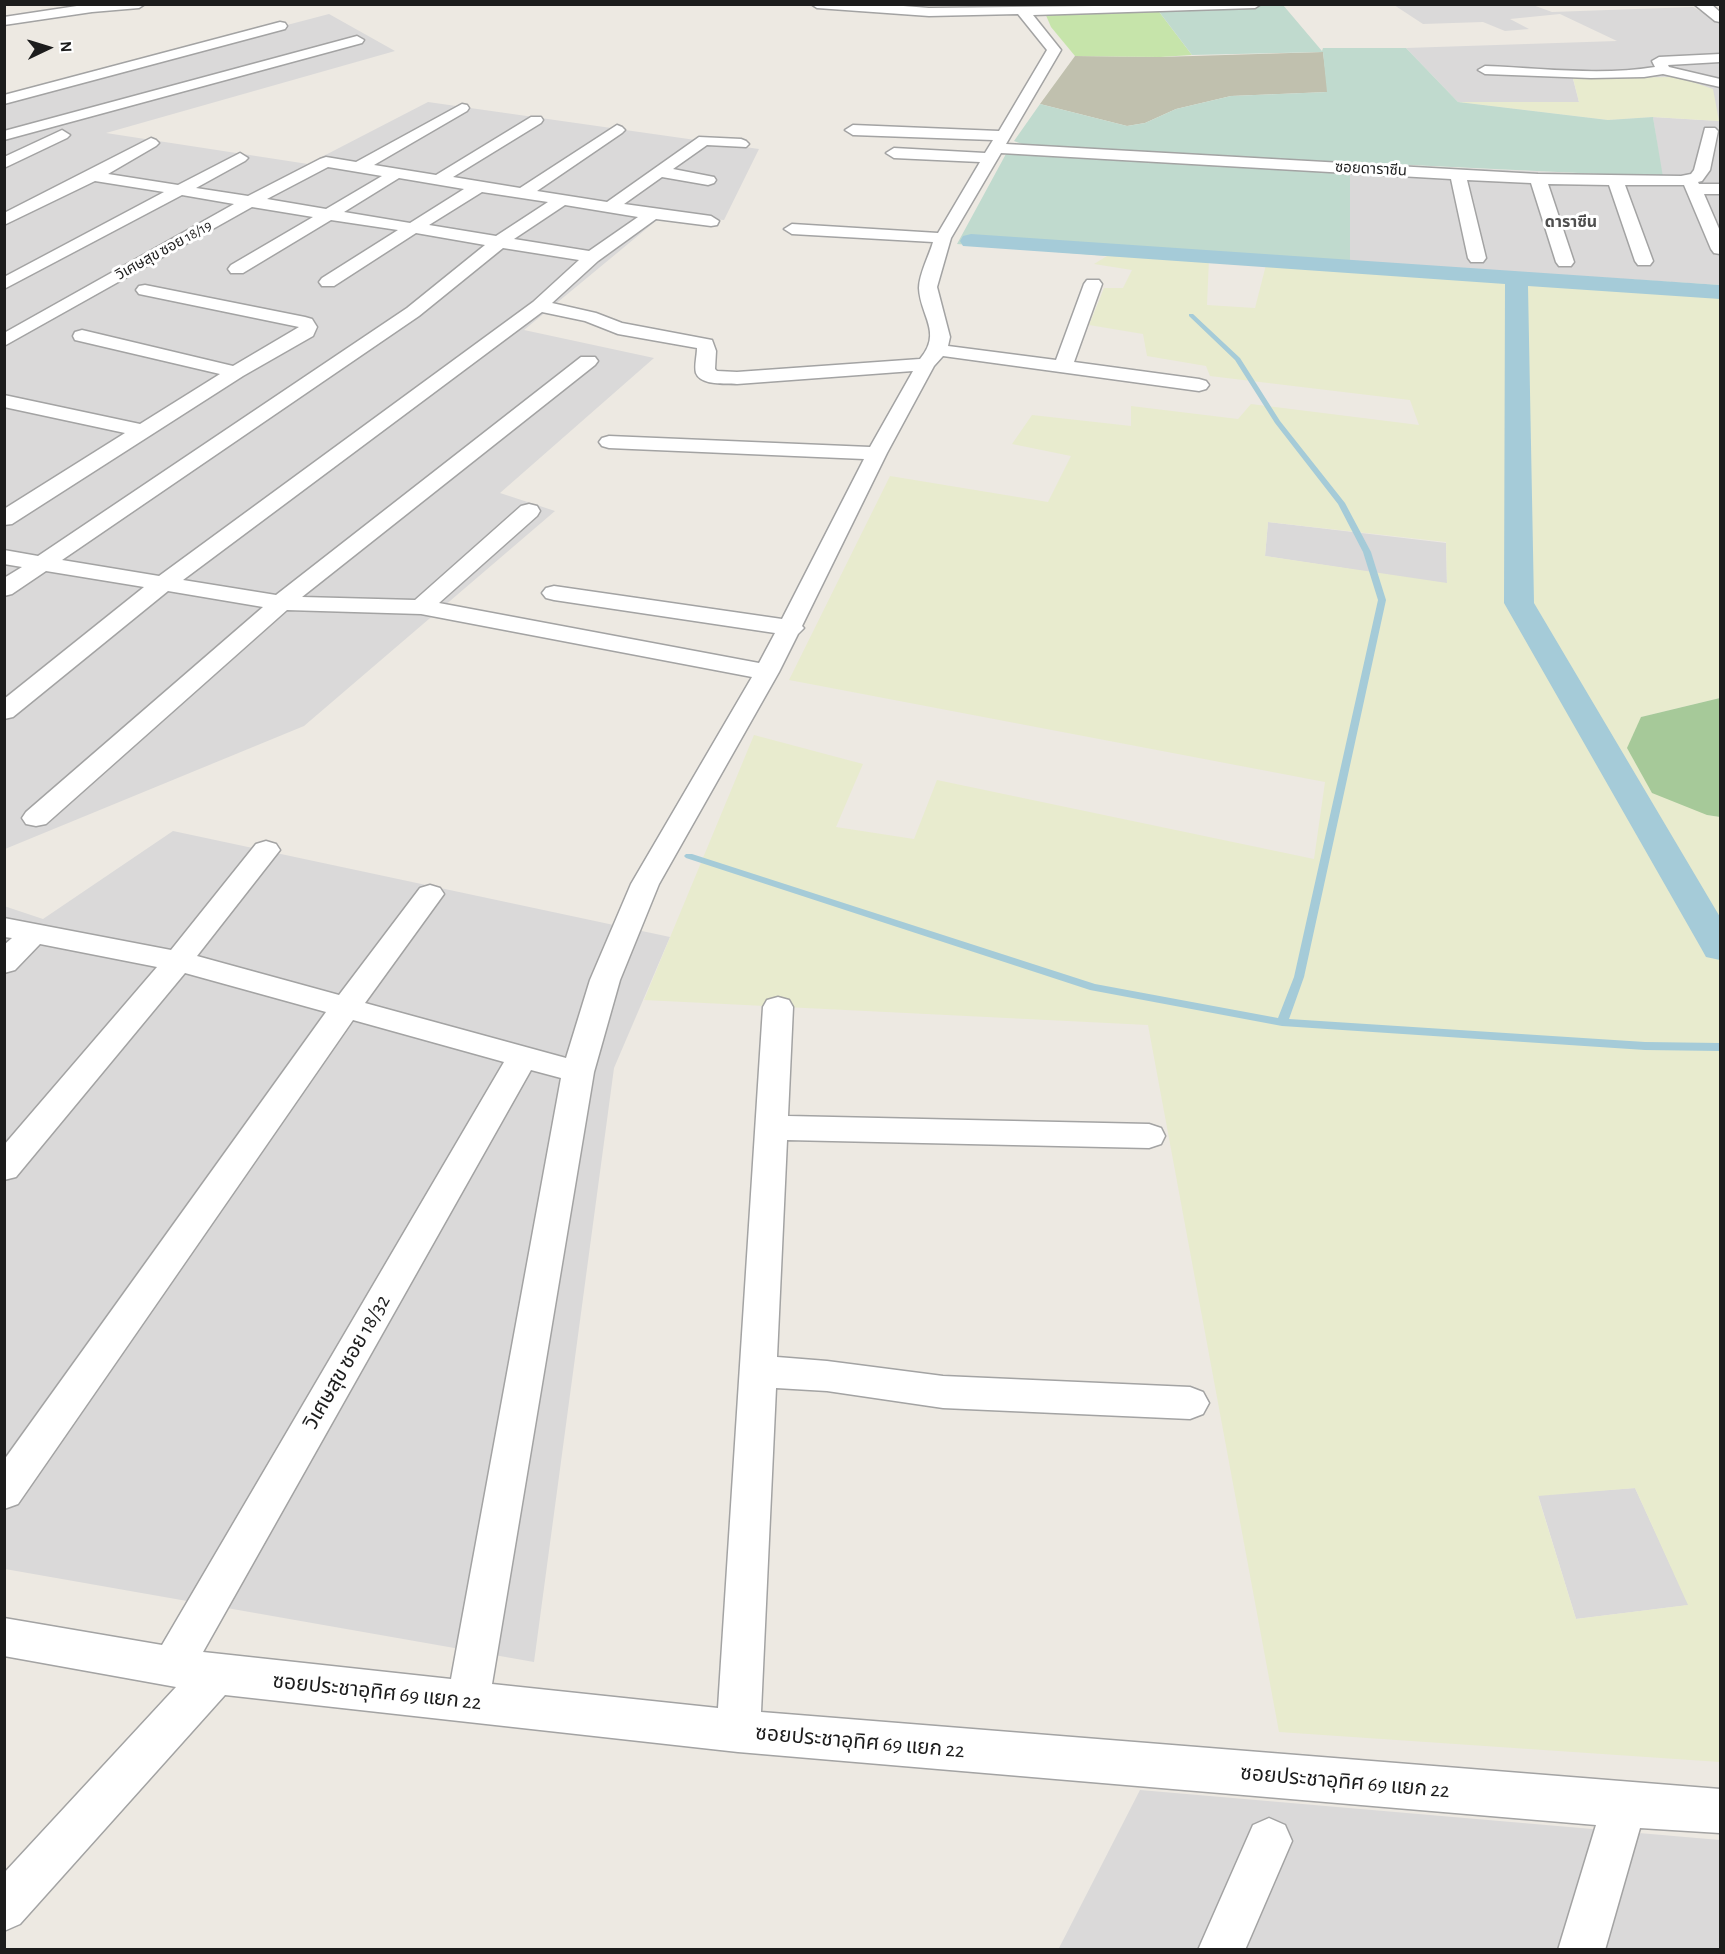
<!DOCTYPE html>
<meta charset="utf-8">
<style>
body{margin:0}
#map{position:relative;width:1725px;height:1954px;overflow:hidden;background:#ede9e2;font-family:"Alegreya Sans",sans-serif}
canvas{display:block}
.frame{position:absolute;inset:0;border:6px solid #1c1c1c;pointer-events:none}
.north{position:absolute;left:18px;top:18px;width:60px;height:60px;-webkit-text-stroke:4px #fff;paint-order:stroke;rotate:86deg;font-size:16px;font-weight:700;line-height:24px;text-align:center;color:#1c1c1c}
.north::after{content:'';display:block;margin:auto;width:21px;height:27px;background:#1c1c1c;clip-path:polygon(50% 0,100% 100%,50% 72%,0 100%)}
</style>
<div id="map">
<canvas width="1725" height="1954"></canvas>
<div class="frame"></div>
<div class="north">N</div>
</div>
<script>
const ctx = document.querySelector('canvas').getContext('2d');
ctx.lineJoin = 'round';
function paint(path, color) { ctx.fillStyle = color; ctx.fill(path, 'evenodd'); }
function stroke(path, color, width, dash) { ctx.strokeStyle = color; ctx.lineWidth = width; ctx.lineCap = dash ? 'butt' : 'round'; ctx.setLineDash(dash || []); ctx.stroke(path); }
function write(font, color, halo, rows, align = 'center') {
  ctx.font = font + ' "Alegreya Sans","Noto Sans Thai",sans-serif'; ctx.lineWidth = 6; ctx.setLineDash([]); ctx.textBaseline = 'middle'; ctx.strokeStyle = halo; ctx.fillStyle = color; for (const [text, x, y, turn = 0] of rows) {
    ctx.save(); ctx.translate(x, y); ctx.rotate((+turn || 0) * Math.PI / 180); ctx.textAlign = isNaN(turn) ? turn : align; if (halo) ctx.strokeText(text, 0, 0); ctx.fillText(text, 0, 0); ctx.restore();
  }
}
const residential = new Path2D(`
 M 1530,4 L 1552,12 L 1693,7 L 1720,23 L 1720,285 L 1350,262 L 1350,163 L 1662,177 L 1653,117 L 1719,121 L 1573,79 L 1579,102 L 1458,102 L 1406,48 L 1617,41 L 1560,14 L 1510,19 L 1529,29 L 1505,31 L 1483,22 L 1423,24 L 1394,5 Z
 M 329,14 L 395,51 L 106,133 L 308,164 L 428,102 L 759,149 L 724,220 L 663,215 L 524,330 L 654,358 L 500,493 L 555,511 L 304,726 L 5,849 L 5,99 Z
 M 1268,522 L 1446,543 L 1447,584 L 1265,556 Z
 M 173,831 L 670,937 L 614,1068 L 534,1662 L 5,1569 L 4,906 L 43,919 Z
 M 1635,1488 L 1689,1605 L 1576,1619 L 1538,1495 Z
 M 1140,1790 L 1720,1840 L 1720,1949 L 1058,1950 Z`);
const construction = new Path2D(`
 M 1323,52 L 1328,92 L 1231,96 L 1176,109 L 1145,123 L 1127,126 L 1040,104 L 1075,56 L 1160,57 Z`);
const farmland = new Path2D(`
 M 1678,77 L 1713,89 L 1719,121 L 1653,117 L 1608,120 L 1458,102 L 1579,102 L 1573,78 Z
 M 1107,256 L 1209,259 L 1207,305 L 1255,308 L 1267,261 L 1350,262 L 1720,285 L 1720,698 L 1641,717 L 1707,815 L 1720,817 L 1720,1762 L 1279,1732 L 1148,1025 L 644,1000 L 754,735 L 863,764 L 836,827 L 914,839 L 937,780 L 1314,859 L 1325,782 L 789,680 L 890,476 L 1048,502 L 1071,456 L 1012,444 L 1032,415 L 1131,426 L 1131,406 L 1238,419 L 1251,404 L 1419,425 L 1410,400 L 1210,376 L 1206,366 L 1147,356 L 1143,334 L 1089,325 L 1104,288 L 1123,288 L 1132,270 L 1094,264 ZM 1268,522 L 1446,542 L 1447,583 L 1265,556 ZM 1635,1488 L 1688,1605 L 1576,1619 L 1538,1496 Z`);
const grass = new Path2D(`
 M 1157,9 L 1192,55 L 1160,57 L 1075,56 L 1051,27 L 1045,13 Z`);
const forest = new Path2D(`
 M 1720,698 L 1720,817 L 1707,815 L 1652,793 L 1627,748 L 1641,717 Z`);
const wetland = new Path2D(`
 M 1283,5 L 1322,51 L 1323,48 L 1406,48 L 1458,102 L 1608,120 L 1653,117 L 1663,177 L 1030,147 L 1014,141 L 1040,104 L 1127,126 L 1145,123 L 1176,109 L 1231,96 L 1327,92 L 1323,52 L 1192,55 L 1157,9 Z
 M 1007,152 L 1350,171 L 1350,262 L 1107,256 L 957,244 Z`);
const stream = new Path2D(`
 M 1189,314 L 1193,314 L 1240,358 L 1280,421 L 1345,503 L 1371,552 L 1386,600 L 1304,977 L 1289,1019 L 1645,1042 L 1720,1043 L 1720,1051 L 1645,1050 L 1282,1026 L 1090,990 L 686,858 L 684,856 L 686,854 L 692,854 L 1095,984 L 1278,1018 L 1294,977 L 1378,600 L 1363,552 L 1338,504 L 1275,423 L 1235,360 L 1189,316 Z`);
const canal = new Path2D(`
 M 971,234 L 1720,285 L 1720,299 L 1528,286 L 1534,603 L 1720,917 L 1720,960 L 1706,957 L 1701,948 L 1504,603 L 1505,284 L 963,246 L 960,241 L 963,236 Z`);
const minor = new Path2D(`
 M 90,4 L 145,4 L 139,8 L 92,12 L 4,25 L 4,17 Z
 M 811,4 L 878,4 L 929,8 L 1261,4 L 1255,8 L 1033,15 L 1061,50 L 1006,144 L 1538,174 L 1681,176 L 1691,174 L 1694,170 L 1705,128 L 1715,128 L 1718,131 L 1710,170 L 1702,181 L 1698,182 L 1699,184 L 1720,184 L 1720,194 L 1704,194 L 1720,231 L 1720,254 L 1714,253 L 1711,249 L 1684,185 L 1625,185 L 1653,261 L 1650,265 L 1638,265 L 1635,261 L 1609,185 L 1548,184 L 1574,262 L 1571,266 L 1559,266 L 1556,262 L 1531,183 L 1467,180 L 1486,258 L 1483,262 L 1471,262 L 1468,258 L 1451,179 L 1001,153 L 951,238 L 937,287 L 950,337 L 948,346 L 1056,360 L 1084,284 L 1087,280 L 1099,280 L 1102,284 L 1074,362 L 1199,379 L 1206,381 L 1209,385 L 1206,389 L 1199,391 L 943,356 L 934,366 L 887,453 L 802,626 L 804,628 L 798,634 L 779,672 L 659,884 L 620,980 L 594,1072 L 492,1684 L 718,1708 L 763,1007 L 767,1000 L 778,997 L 789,1000 L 793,1007 L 788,1116 L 1149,1124 L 1161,1128 L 1165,1136 L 1161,1144 L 1149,1148 L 787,1140 L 777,1357 L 827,1361 L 943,1376 L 1190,1387 L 1203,1392 L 1209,1403 L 1203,1414 L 1190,1419 L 943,1408 L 827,1391 L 776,1388 L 761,1712 L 1720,1789 L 1720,1833 L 1640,1828 L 1605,1950 L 1558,1950 L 1596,1825 L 738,1752 L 225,1695 L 20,1924 L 4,1931 L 4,1873 L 176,1687 L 4,1656 L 4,1618 L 162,1645 L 504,1062 L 353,1020 L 18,1504 L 4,1509 L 4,1460 L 326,1012 L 185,973 L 16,1177 L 4,1180 L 4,1145 L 157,967 L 40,944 L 15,970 L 4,973 L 4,945 L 12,938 L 4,937 L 4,918 L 171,950 L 256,844 L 266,841 L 276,844 L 280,850 L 197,956 L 339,995 L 420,888 L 430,885 L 440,888 L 444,894 L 365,1003 L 566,1058 L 590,980 L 631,884 L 752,677 L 421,614 L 287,610 L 46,824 L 36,826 L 26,824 L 22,818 L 26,812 L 263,607 L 168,591 L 13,717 L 4,719 L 4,699 L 144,587 L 46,571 L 12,594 L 4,596 L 4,578 L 22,567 L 4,564 L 4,550 L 38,556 L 407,308 L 485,245 L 416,233 L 334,286 L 322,286 L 319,282 L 322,278 L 398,230 L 331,220 L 243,273 L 231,273 L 228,269 L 231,265 L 313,217 L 252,207 L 4,346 L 4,333 L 234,204 L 182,195 L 4,289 L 4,277 L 164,192 L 95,181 L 4,225 L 4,213 L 151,138 L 156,140 L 159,143 L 156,146 L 108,174 L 178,185 L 240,153 L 248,158 L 245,161 L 196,188 L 248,196 L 320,159 L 326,157 L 356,162 L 462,104 L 467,105 L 469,108 L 467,111 L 374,165 L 436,175 L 531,117 L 541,117 L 543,120 L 541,123 L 453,177 L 520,188 L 617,125 L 622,127 L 625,130 L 622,133 L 537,191 L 607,202 L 699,137 L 741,139 L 746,141 L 749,144 L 746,147 L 707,145 L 673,169 L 714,177 L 716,180 L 714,183 L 708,185 L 662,177 L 624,204 L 711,216 L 719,221 L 717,225 L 711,226 L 656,219 L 598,261 L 552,303 L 596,313 L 622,323 L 712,340 L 716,351 L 715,369 L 717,371 L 737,372 L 920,359 C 943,332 920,316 919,288 C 919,274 929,256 933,242 L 792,234 L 784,229 L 792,224 L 938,233 L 980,162 L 894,158 L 886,153 L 894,148 L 985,153 L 993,140 L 853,135 L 845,130 L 853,125 L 999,131 L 1047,50 L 1018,14 L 929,16 L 817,8 ZM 328,167 L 382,176 L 326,209 L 267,199 ZM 399,178 L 464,189 L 410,223 L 344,212 ZM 482,192 L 548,202 L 496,236 L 429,225 ZM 565,205 L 638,217 L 589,251 L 514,239 ZM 503,248 L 579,260 L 533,302 L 159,576 L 62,560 L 419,316 ZM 542,312 L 585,321 L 618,334 L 697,348 C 697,356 694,366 696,373 C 701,386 726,383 737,384 L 913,371 L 870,447 L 609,436 L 602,438 L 599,442 L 602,446 L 609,448 L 864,459 L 782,619 L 554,586 L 546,588 L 542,593 L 546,598 L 554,600 L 775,633 L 759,663 L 439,603 L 537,516 L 540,511 L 537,506 L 529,504 L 521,506 L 415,600 L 302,597 L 595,365 L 598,361 L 595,357 L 581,357 L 276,595 L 183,580 ZM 531,1070 L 561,1078 L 451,1679 L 203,1652 Z
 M 280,22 L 285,23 L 287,26 L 285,29 L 4,104 L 4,95 Z
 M 357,36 L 364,40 L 362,43 L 4,140 L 4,131 Z
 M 1720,54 L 1720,62 L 1668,65 L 1669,67 L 1720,79 L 1720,87 L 1663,74 L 1644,77 L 1591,78 L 1485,74 L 1478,70 L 1485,66 C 1540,68 1600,76 1655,67 L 1652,61 L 1659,57 Z
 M 62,130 L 70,135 L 67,138 L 4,168 L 4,157 Z
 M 145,285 L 305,317 L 312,319 L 317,327 L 313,336 L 243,376 L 12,524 L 4,525 L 4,509 L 125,433 L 4,407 L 4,395 L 140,424 L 220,374 L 75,340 L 73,336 L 75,332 L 82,330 L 233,366 L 299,327 L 139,294 L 136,290 L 139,286 Z
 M 1269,1818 L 1285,1825 L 1292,1841 L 1245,1950 L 1198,1950 L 1253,1825 Z`);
const tertiary = new Path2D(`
 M 1694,4 L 1711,4 L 1720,12 L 1720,22 L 1715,21 Z`);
const farStreetnames = [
 ["ซอยดาราซีน",1371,169,3],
 ["วิเศษสุข ซอย 18/19",164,250,-29]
];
const farNeighbourhoodnames = [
 ["ดาราซีน",1571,222]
];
const nearStreetnames = [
 ["วิเศษสุข ซอย 18/32",347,1362,-60],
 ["ซอยประชาอุทิศ 69 แยก 22",377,1692,6],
 ["ซอยประชาอุทิศ 69 แยก 22",860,1742,5],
 ["ซอยประชาอุทิศ 69 แยก 22",1345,1782,5]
];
paint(residential, '#dad9d9');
paint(construction, '#c0c0ae');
paint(farmland, '#e8ebce');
paint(grass, '#c6e4aa');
paint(forest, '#a6c999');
paint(wetland, '#c0dace');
paint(stream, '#a5cbd8');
paint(canal, '#a5cbd8');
stroke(minor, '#a3a3a3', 3);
stroke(tertiary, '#a3a3a3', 3);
paint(minor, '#fff');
paint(tertiary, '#fff');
write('15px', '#1c1c1c', '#fff', farStreetnames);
write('bold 16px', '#4f4f4f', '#fff', farNeighbourhoodnames);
write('21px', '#1c1c1c', '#fff', nearStreetnames);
</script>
